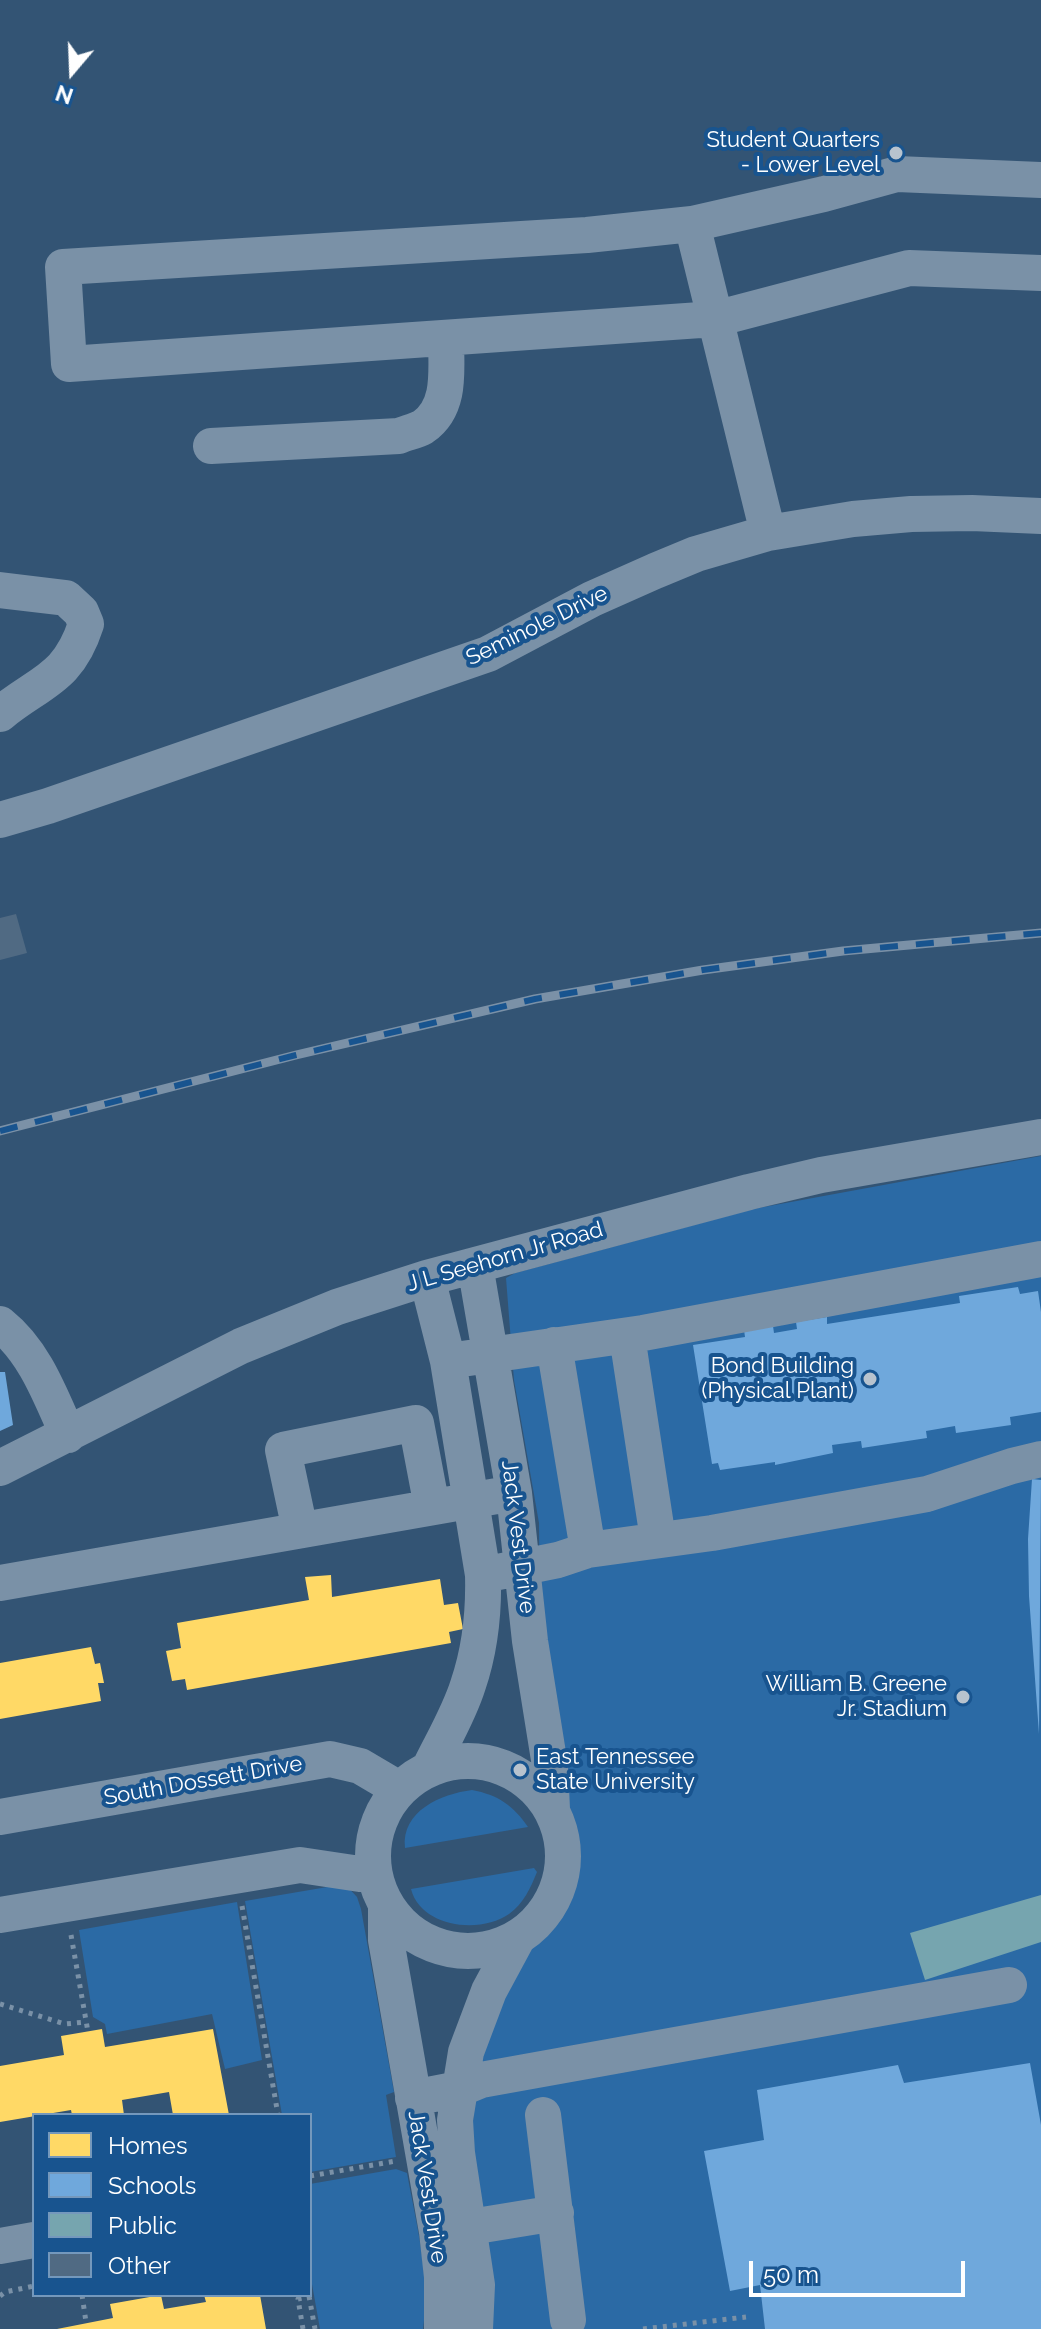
<!DOCTYPE html>
<style>
body{margin:0}
#map{position:relative;width:1041px;height:2329px;overflow:hidden;background:#335474;font-family:Raleway,sans-serif}
canvas{display:block}
.legend{position:absolute;left:32px;top:2113px;width:280px;height:184px;box-sizing:border-box;background:#18548f;border:2px solid #7498bc;margin:0;padding:10px 14px;list-style:none;font-size:24px;color:#fff}
.legend li{display:flex;align-items:center;gap:16px;height:40px}
.legend b{width:40px;border:2px solid #7498bc}
.north{position:absolute;left:32px;top:32px;width:80px;height:80px;-webkit-text-stroke:6px #18548f;paint-order:stroke;rotate:199deg;font-size:22px;font-weight:700;line-height:32px;text-align:center;color:#fff}
.north::after{content:'';display:block;margin:auto;width:28px;height:36px;background:#fff;clip-path:polygon(50% 0,100% 100%,50% 72%,0 100%)}
.scale{position:absolute;left:749px;top:2261px;width:216px;height:36px;box-sizing:border-box;border:4px solid #fff;border-top:0;padding-left:10px;font-size:24px;line-height:28px;white-space:nowrap;color:#fff;-webkit-text-stroke:6px #18548f;paint-order:stroke}
</style>
<div id="map">
<canvas width="1041" height="2329"></canvas>
<ul class="legend">
<li><b style="height:22px;background:#ffd966"></b>Homes</li>
<li><b style="height:22px;background:#6fa8dc"></b>Schools</li>
<li><b style="height:22px;background:#76a5af"></b>Public</li>
<li><b style="height:22px;background:#506a83"></b>Other</li>
</ul>
<div class="north">N</div>
<div class="scale">50 m</div>
</div>
<script>
const ctx = document.querySelector('canvas').getContext('2d');
ctx.lineJoin = 'round';
function paint(path, color) { ctx.fillStyle = color; ctx.fill(path, 'evenodd'); }
function stroke(path, color, width, dash) { ctx.strokeStyle = color; ctx.lineWidth = width; ctx.lineCap = dash ? 'butt' : 'round'; ctx.setLineDash(dash || []); ctx.stroke(path); }
function write(font, color, halo, rows, align = 'center') {
  ctx.font = font + ' Raleway,sans-serif'; ctx.lineWidth = 8; ctx.setLineDash([]); ctx.textBaseline = 'middle'; ctx.strokeStyle = halo; ctx.fillStyle = color; for (const [text, x, y, turn = 0] of rows) {
    ctx.save(); ctx.translate(x, y); ctx.rotate((+turn || 0) * Math.PI / 180); ctx.textAlign = isNaN(turn) ? turn : align; if (halo) ctx.strokeText(text, 0, 0); ctx.fillText(text, 0, 0); ctx.restore();
  }
}
const green = new Path2D(`
 M 1041,1156 L 1041,2329 L 485,2329 L 470,2163 L 479,2038 L 517,1963 L 546,1930 L 569,1895 L 575,1859 L 540,1640 L 539,1523 L 514,1380 L 506,1278 L 515,1273 L 753,1209 Z
 M 472,1790 C 498,1795 513,1805 528,1827 L 405,1848 C 401,1811 441,1794 472,1790 Z
 M 534,1868 L 537,1872 C 530,1889 524,1903 509,1914 C 481,1934 421,1928 411,1889 Z
 M 345,1884 L 357,1897 L 361,1909 L 394,2092 L 386,2095 L 396,2157 L 310,2172 L 310,2115 L 282,2115 L 245,1901 Z
 M 237,1902 L 262,2060 L 225,2069 L 212,2014 L 107,2034 L 105,2024 L 93,2017 L 79,1930 Z
 M 396,2169 L 407,2173 C 416,2223 431,2278 423,2329 L 320,2329 L 310,2273 L 310,2184 Z`);
const homes = new Path2D(`
 M 331,1575 L 332,1597 L 440,1579 L 444,1605 L 458,1603 L 463,1629 L 449,1632 L 451,1643 L 187,1690 L 185,1679 L 172,1681 L 166,1651 L 181,1648 L 177,1623 L 309,1600 L 305,1577 Z
 M 91,1647 L 95,1664 L 100,1663 L 104,1683 L 98,1683 L 101,1701 L 0,1719 L 0,1663 Z
 M 102,2029 L 105,2047 L 213,2029 L 229,2115 L 173,2115 L 169,2092 L 122,2100 L 124,2115 L 72,2115 L 71,2110 L 0,2122 L 0,2066 L 64,2055 L 61,2036 Z
 M 161,2295 L 164,2309 L 206,2302 L 204,2295 L 260,2295 L 266,2329 L 57,2329 L 113,2318 L 110,2304 Z`);
const schools = new Path2D(`
 M 1018,1287 L 1020,1294 L 1038,1291 L 1041,1312 L 1041,1412 L 1010,1417 L 1011,1425 L 956,1433 L 955,1426 L 926,1431 L 927,1438 L 862,1448 L 861,1441 L 832,1445 L 833,1453 L 775,1465 L 775,1462 L 720,1470 L 718,1463 L 712,1464 L 693,1345 L 745,1337 L 744,1330 L 773,1326 L 774,1333 L 797,1329 L 796,1322 L 827,1317 L 827,1324 L 960,1303 L 959,1296 Z
 M 0,1372 L 5,1372 L 13,1425 L 0,1431 Z
 M 1032,1479 L 1041,1480 L 1039,1734 L 1029,1596 L 1028,1539 Z
 M 1030,2063 L 1041,2125 L 1041,2329 L 765,2329 L 760,2285 L 730,2291 L 704,2151 L 764,2140 L 757,2090 L 898,2065 L 904,2083 Z`);
const public = new Path2D(`
 M 1041,1895 L 1041,1942 L 925,1980 L 910,1933 Z`);
const building = new Path2D(`
 M 16,914 L 27,953 L 0,960 L 0,918 Z`);
const path = new Path2D(`
 M 242,1906 L 278,2115
 M 71,1935 L 88,2032
 M 0,2004 L 65,2024 L 86,2022
 M 310,2176 L 396,2161
 M 82,2295 L 86,2322
 M 0,2296 L 5,2292 L 34,2286
 M 309,2296 L 315,2329
 M 303,2329 L 298,2299 L 309,2297
 M 643,2329 L 746,2317`);
const minor = new Path2D(`
 M 692,224 L 587,235 L 63,267 L 69,364 L 715,319 L 909,268 L 1041,273
 M 211,446 L 399,436 C 406,433 416,431 423,427 C 452,407 446,369 446,339
 M 768,533 L 692,224 L 824,194 L 897,174 L 1041,180
 M 0,590 L 66,598 L 81,612 L 86,624 C 68,680 40,681 0,714
 M 0,820 L 48,806 L 488,654 L 592,599 L 655,571 L 696,554 L 768,533 L 853,519 L 911,514 L 972,513 L 1041,516
 M 475,1265 L 514,1493 L 530,1641 L 550,1766 L 552,1809
 M 427,1278 L 448,1361 L 483,1575 C 484,1613 480,1650 468,1685 C 459,1714 442,1742 429,1769
 M 0,1324 C 35,1352 50,1395 68,1435
 M 627,1336 L 658,1539
 M 554,1345 L 588,1550
 M 448,1361 L 643,1333 L 1041,1259
 M 0,1468 L 241,1346 L 337,1307 L 427,1278 L 749,1192 L 821,1175 L 1041,1137
 M 300,1530 L 283,1450 L 416,1423 L 432,1507
 M 483,1575 L 558,1560 L 588,1550 L 712,1533 L 927,1494 L 1012,1466 L 1041,1459
 M 0,1583 L 514,1493
 M373 1856a95 95 0 1 1 190 0a95 95 0 1 1-190 0Z
 M 0,1817 L 330,1759 L 360,1766 L 399,1789
 M 386,1904 L 386,1940 L 437,2232 L 442,2277 L 442,2329
 M 0,1915 L 300,1865 L 360,1874
 M 413,2098 L 459,2089 L 481,2080 L 1009,1985
 M 543,2115 L 568,2320
 M 446,2231 L 556,2213
 M 0,2246 L 34,2240
 M 475,2329 L 477,2285 L 457,2153 L 455,2120 L 466,2052 L 489,1991 L 517,1939`);
const rail = new Path2D(`
 M 0,1131 L 296,1055 L 535,999 L 703,970 L 843,951 L 1041,933`);
const markers = [
 [896,153,8,"#b8c3ce"],
 [870,1379,8,"#b8c3ce"],
 [963,1697,8,"#b8c3ce"],
 [520,1770,8,"#b8c3ce"]
];
const poiNames = [
 ["Student Quarters",880,140],
 ["- Lower Level",880,165],
 ["Bond Building",854,1366],
 ["(Physical Plant)",854,1391],
 ["William B. Greene",947,1684],
 ["Jr. Stadium",947,1709],
 ["East Tennessee",536,1757,"left"],
 ["State University",536,1782,"left"]
];
const streetNames = [
 ["Seminole Drive",537,626,-26],
 ["J L Seehorn Jr Road",505,1257,-16],
 ["Jack Vest Drive",518,1537,83],
 ["South Dossett Drive",203,1781,-10],
 ["Jack Vest Drive",427,2187,81]
];
paint(green, '#2b6aa5');
paint(homes, '#ffd966');
paint(schools, '#6fa8dc');
paint(public, '#76a5af');
paint(building, '#506a83');
stroke(path, '#7a91a7', 5, [4, 6]);
stroke(minor, '#7a91a7', 36);
stroke(rail, '#7b91a7', 9);
stroke(rail, '#18548f', 6, [18]);
for (const [x, y, r, color] of markers) { const dot = new Path2D(); dot.arc(x, y, r, 0, 2 * Math.PI); ctx.fillStyle = color; ctx.fill(dot); stroke(dot, '#18548f', 3); }
write('22px', '#fff', '#18548f', poiNames, 'right');
write('22px', '#fff', '#18548f', streetNames);
</script>
